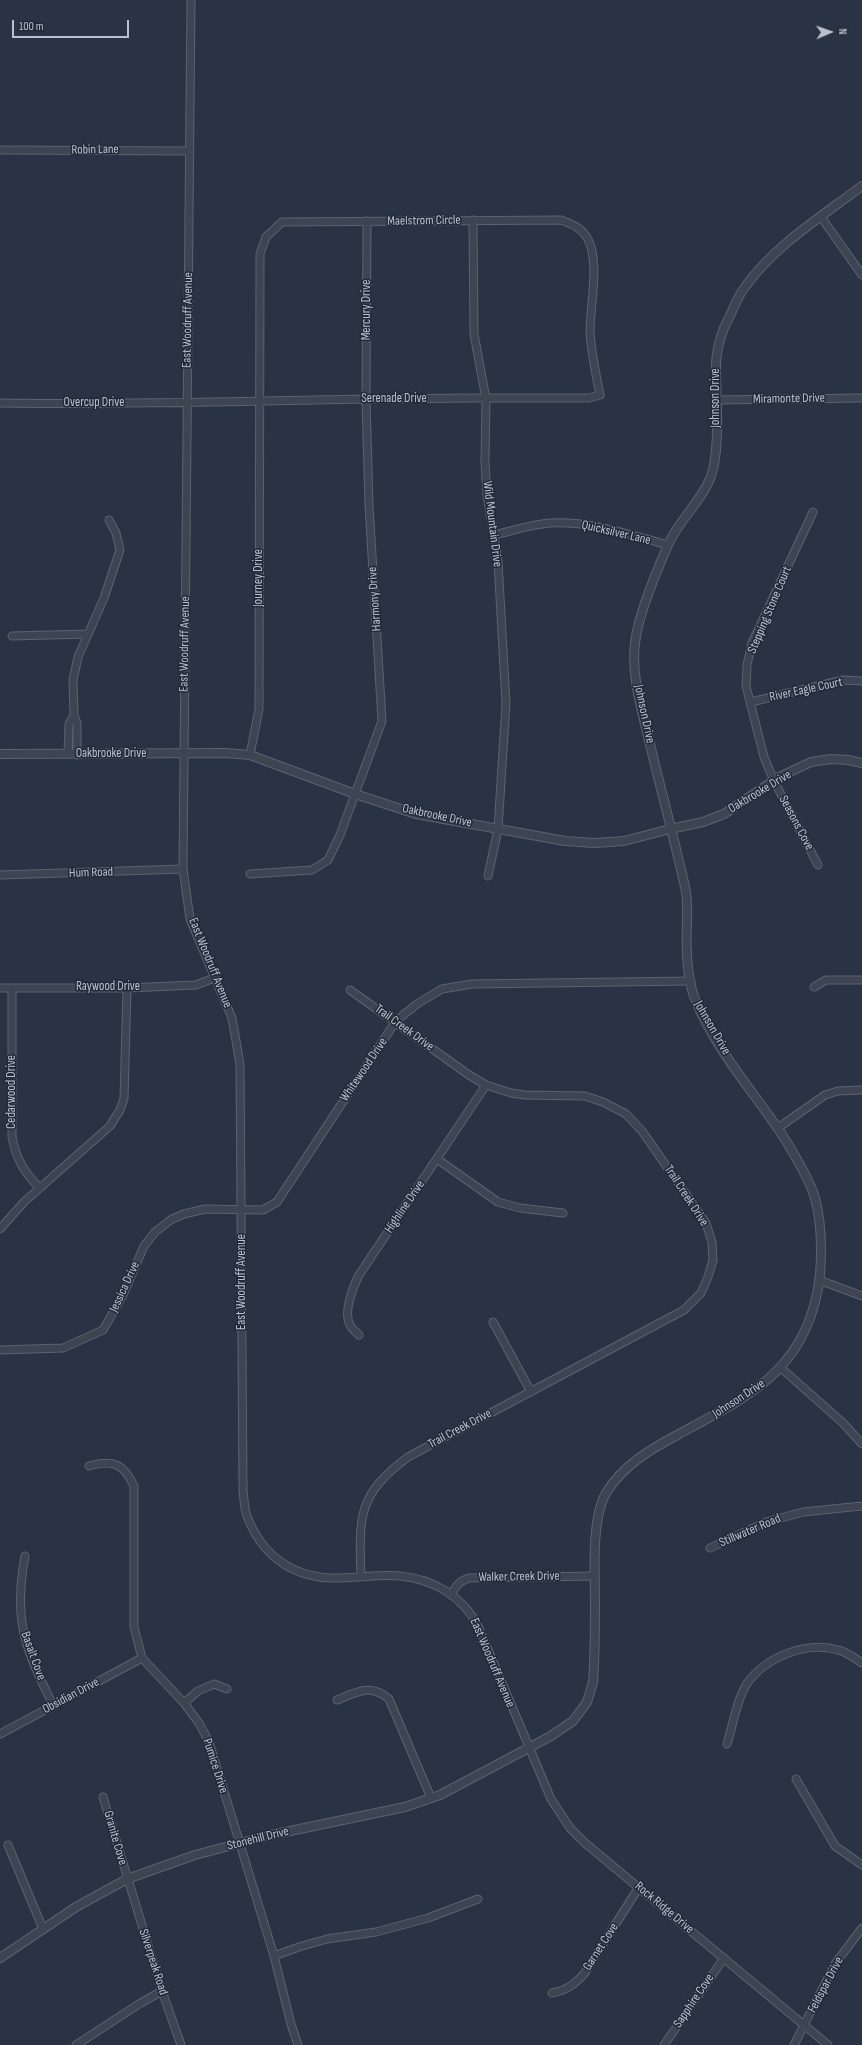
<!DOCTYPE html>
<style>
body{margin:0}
#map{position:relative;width:862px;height:2045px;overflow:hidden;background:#293343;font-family:"Sofia Sans Condensed",sans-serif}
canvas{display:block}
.north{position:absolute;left:810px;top:12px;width:40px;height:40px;-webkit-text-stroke:3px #212a38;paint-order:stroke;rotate:88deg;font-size:11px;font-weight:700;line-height:16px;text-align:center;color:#bac1cc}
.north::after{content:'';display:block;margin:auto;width:14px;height:18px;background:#bac1cc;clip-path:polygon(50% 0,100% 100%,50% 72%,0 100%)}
.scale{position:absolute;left:12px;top:20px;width:117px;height:18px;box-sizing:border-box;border:2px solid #bac1cc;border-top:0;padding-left:5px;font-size:12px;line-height:14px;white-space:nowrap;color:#bac1cc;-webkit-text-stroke:3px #212a38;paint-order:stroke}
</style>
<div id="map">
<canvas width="862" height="2045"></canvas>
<div class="north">N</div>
<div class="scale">100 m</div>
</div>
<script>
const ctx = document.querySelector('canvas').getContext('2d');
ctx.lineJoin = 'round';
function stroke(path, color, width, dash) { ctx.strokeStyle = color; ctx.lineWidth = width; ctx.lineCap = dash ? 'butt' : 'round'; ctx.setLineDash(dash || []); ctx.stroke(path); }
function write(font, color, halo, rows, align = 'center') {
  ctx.font = font + ' "Sofia Sans Condensed",sans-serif'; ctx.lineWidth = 3; ctx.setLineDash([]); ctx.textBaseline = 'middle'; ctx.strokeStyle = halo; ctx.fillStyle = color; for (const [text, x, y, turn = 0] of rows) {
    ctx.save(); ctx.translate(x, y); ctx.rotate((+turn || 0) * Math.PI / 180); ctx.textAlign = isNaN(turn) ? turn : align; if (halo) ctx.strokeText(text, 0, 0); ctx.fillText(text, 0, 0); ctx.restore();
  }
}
const minor = new Path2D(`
 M 191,0 L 183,869 L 190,919 L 232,1018 L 240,1064 L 243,1489 C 244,1498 244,1508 247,1516 C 261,1553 289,1576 330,1578 C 353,1579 377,1574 400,1576 C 434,1579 463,1597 478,1626 L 551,1799 L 570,1828 L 585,1843 L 828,2045
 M 0,150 L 189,151
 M 821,217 L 862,275
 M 473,220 L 474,334 L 486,399 L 485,462 L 487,495 L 498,561 L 506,704 L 498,829 L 488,876
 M 716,400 L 862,398
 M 0,403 C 122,405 244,401 365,399 C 440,398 514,398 589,398 L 600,395 C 596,374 591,353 590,331 C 590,306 601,257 586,236 C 580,227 571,224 561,220 L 282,222 L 266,237 L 260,254 L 259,709 L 250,755
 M 813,512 L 752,643 L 747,665 L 746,686 L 764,757 L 774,781 L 818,865
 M 494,535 C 512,531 532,524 551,523 C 591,521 630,535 668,545
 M 12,636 L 88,634
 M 751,702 L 843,680 L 862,681
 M 68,754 L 69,724 L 74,715
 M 77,755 L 77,723 L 74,715 L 73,680 L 78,657 L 104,598 L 120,550 L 116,533 L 109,520
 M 250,874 L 312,870 L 328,860 L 340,835 L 382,721 L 369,505 L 366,399 L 367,221
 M 0,875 L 183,869
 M 814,987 L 826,980 L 862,980
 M 0,988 L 127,988 L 196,985 L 214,978
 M 12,988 L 12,1137 C 16,1158 24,1173 40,1188
 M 350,990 L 469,1075 L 486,1085 L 511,1093 L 525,1095 L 585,1096 L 603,1102 L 626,1114 L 642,1131 L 706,1223 L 712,1242 L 713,1260 L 708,1277 L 701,1293 L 684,1310 L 408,1457 C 357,1495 359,1517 361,1577
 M 778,1128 L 825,1095 L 838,1091 L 862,1090
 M 437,1159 L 498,1202 L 520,1208 L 563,1213
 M 0,1229 L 24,1202 L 110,1126 L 120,1110 L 124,1099 L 127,988
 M 819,1280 L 862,1296
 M 493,1322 L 531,1392
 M 359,1335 C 356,1332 352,1329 350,1325 C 343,1312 353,1287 359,1275 L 486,1085
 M 0,1350 L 63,1348 L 103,1330 L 123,1295 L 144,1246 L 155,1232 L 172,1219 L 184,1214 L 205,1209 L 263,1210 L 277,1202 L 396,1021 L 417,1004 L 442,989 L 472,984 L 691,981
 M 781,1368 L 843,1423 L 862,1444
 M 89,1466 C 113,1459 124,1464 134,1486 L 134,1627 L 142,1658 L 184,1703 L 199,1723 L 209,1742 L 274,1956 L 291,2024 L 298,2045
 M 710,1548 L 766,1522 L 803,1512 L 862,1506
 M 25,1556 C 13,1620 25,1649 53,1705
 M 452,1594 C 456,1585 460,1581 469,1578 L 595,1576
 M 337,1700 C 356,1692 372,1683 389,1699 L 431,1798
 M 184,1703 L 198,1691 L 214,1684 L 227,1689
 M 0,1734 L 142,1658
 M 727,1744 C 733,1725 736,1702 746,1685 C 765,1657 805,1641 838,1650 C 847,1652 855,1658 862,1663
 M 796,1779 L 835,1846 L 862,1865
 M 103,1797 L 162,1991 L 181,2045
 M 8,1845 L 43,1929
 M 274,1956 L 299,1947 L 327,1939 L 376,1932 L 428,1918 L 478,1899
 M 552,1993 C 567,1990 574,1985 584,1974 L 639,1887
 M 76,2045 L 139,2004 L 162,1991
 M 664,2045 L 724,1958
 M 794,2045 L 835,1964 L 862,1928`);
const tertiary = new Path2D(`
 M 0,754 L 226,753 L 250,755 L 355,794 L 416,814 L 565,841 L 594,843 L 624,841 L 670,829 L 703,822 L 724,814 L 779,777 L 811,762 L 831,759 L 848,760 L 862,763
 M 0,1958 L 76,1907 L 127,1879 L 195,1855 L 271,1835 L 405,1807 L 440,1795 L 551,1736 L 573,1721 L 587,1702 L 593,1682 C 595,1656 595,1630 595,1604 C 595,1573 591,1520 606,1493 C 623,1465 651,1449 679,1434 C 753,1394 809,1368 820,1275 C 822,1249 822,1224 815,1198 C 809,1178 798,1162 788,1144 C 758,1096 716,1052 695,999 C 686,976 686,946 687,922 C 687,910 688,899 685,887 C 674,837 660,787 648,736 C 641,707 631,674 635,643 C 638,616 657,570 668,545 C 678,521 700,503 710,479 C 721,451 716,399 716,367 C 716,351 721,332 729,318 C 734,307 738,296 745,287 C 775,245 821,217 862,186`);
const streetNames = [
 ["Robin Lane",95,150,-1],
 ["Maelstrom Circle",424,221,-1],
 ["Mercury Drive",367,310,-90],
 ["East Woodruff Avenue",188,320,-89],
 ["Johnson Drive",716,398,-90],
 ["Serenade Drive",394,399],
 ["Miramonte Drive",789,399,-1],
 ["Overcup Drive",94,403],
 ["Wild Mountain Drive",492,524,83],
 ["Quicksilver Lane",616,533,13],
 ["Journey Drive",259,578,-90],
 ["Harmony Drive",375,599,-94],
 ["Stepping Stone Court",770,610,-67],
 ["East Woodruff Avenue",185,644,-89],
 ["River Eagle Court",806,690,-12],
 ["Johnson Drive",644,714,78],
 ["Oakbrooke Drive",111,754],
 ["Oakbrooke Drive",760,792,-31],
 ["Oakbrooke Drive",437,816,12],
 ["Seasons Cove",796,823,62],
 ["Hum Road",91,873,-2],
 ["East Woodruff Avenue",210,963,68],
 ["Raywood Drive",108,987],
 ["Trail Creek Drive",404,1028,36],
 ["Johnson Drive",712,1028,60],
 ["Whitewood Drive",364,1070,-56],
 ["Cedarwood Drive",12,1092,-90],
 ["Trail Creek Drive",686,1196,57],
 ["Highline Drive",405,1207,-56],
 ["East Woodruff Avenue",242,1282,-90],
 ["Jessica Drive",125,1287,-65],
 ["Johnson Drive",739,1399,-33],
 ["Trail Creek Drive",460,1429,-28],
 ["Stillwater Road",750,1531,-23],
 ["Walker Creek Drive",519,1577,-1],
 ["Basalt Cove",33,1656,70],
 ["East Woodruff Avenue",492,1663,67],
 ["Obsidian Drive",71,1696,-28],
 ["Pumice Drive",215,1766,72],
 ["Granite Cove",115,1838,74],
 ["Stonehill Drive",258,1839,-14],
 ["Rock Ridge Drive",664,1908,40],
 ["Garnet Cove",601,1947,-57],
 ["Silverpeak Road",153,1962,72],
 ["Feldspar Drive",826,1985,-62],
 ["Sapphire Cove",694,2001,-56]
];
stroke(minor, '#5b6370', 9);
stroke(tertiary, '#5b6370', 10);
stroke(minor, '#3d4553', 7);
stroke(tertiary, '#3d4553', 8);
write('13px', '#bac1cc', '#212a38', streetNames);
</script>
